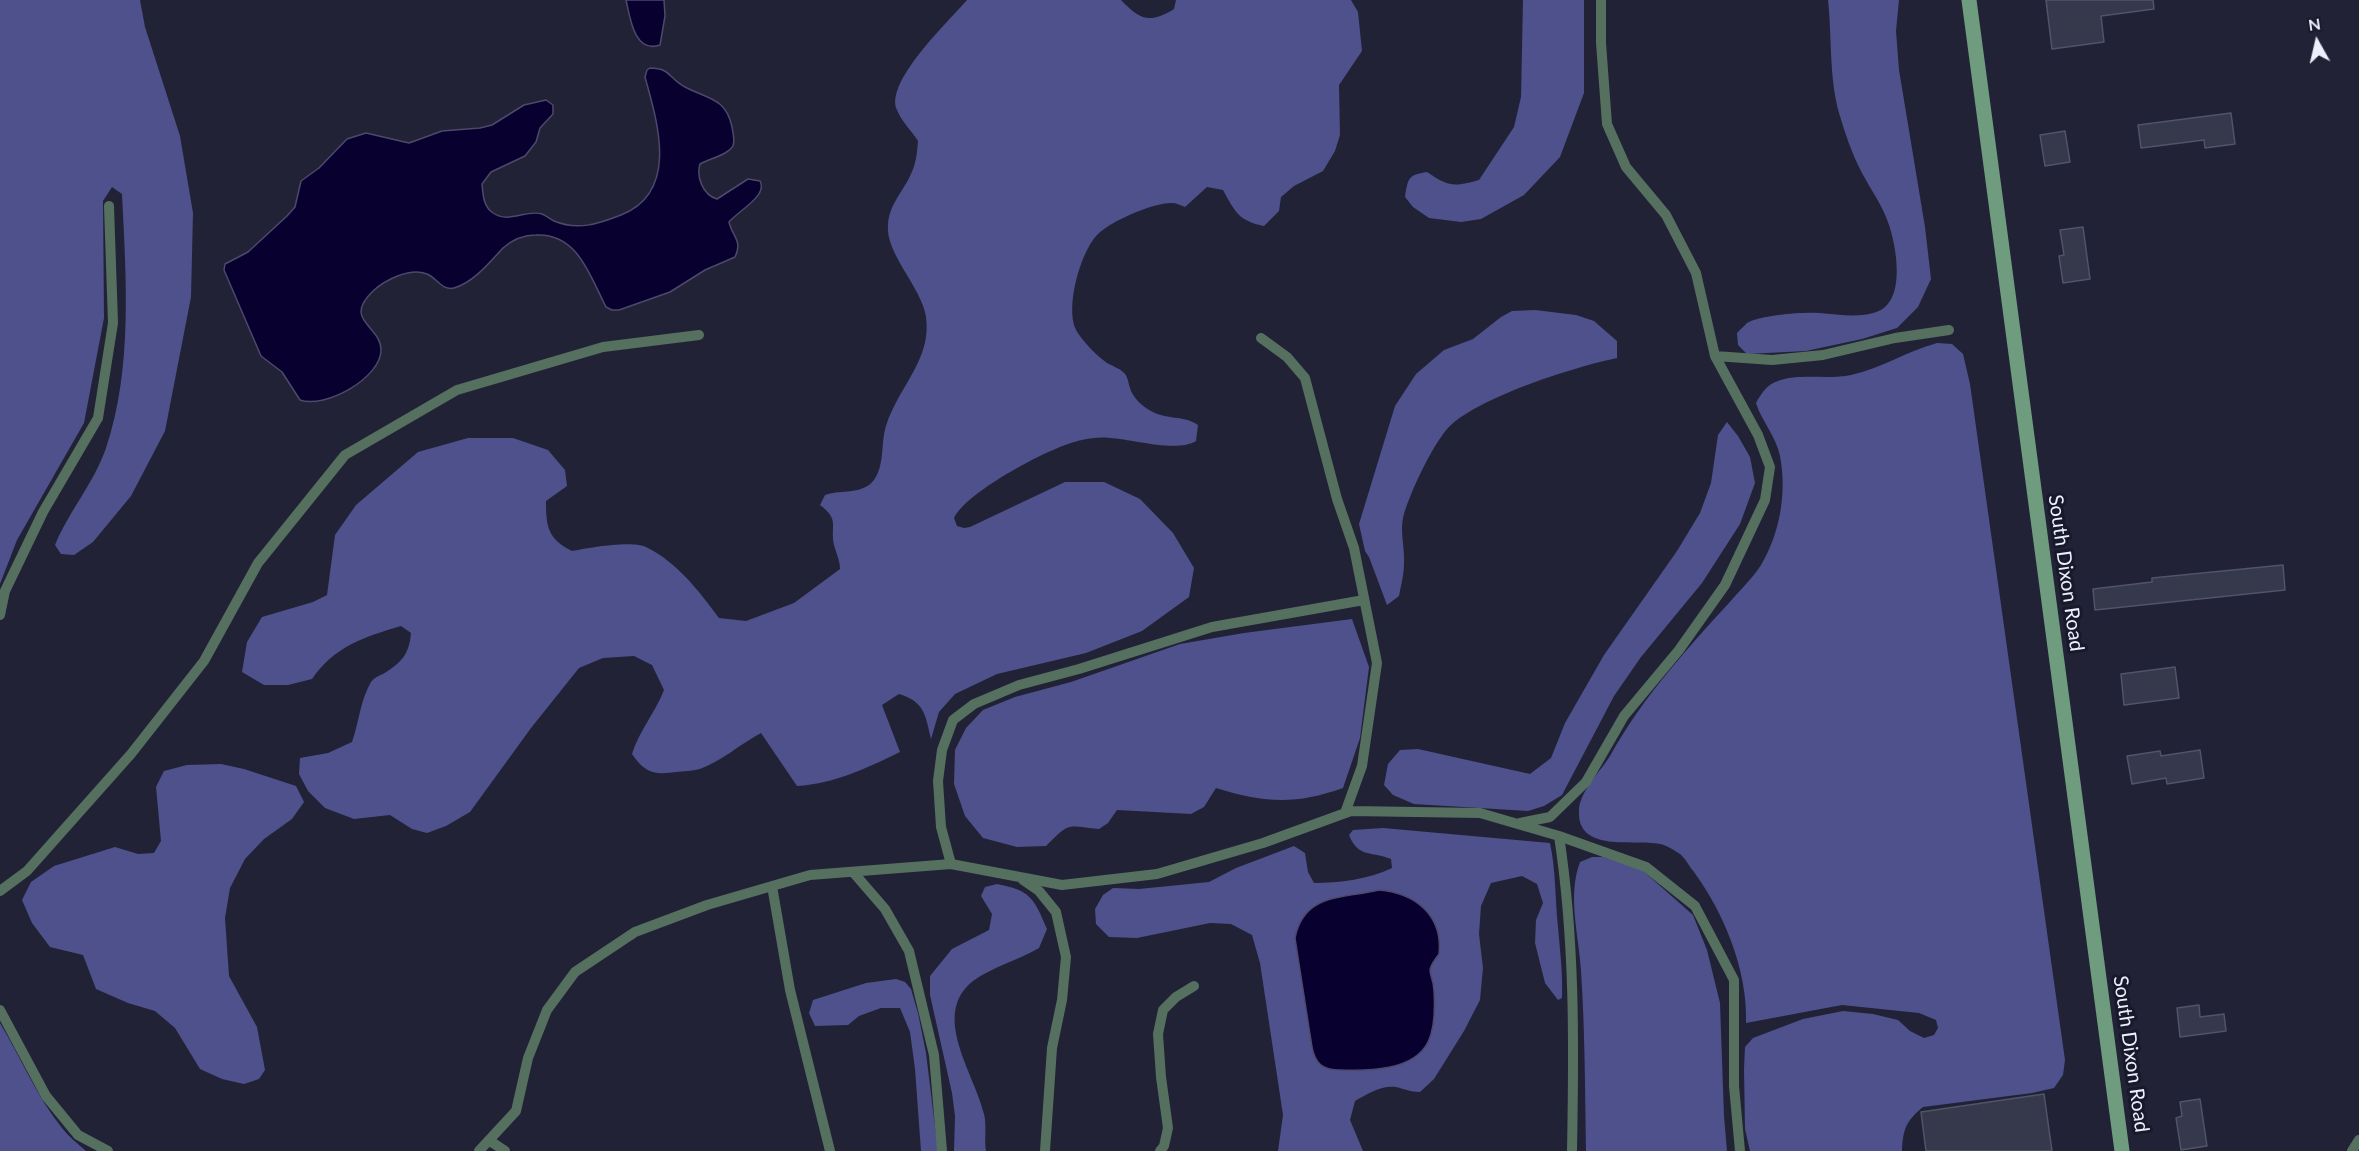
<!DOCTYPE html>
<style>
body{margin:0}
#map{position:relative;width:2359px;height:1151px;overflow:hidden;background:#212236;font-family:Lato,sans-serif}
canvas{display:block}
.north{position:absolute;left:2287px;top:12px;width:60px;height:60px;-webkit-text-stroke:4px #18192b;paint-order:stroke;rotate:352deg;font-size:16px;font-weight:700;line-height:24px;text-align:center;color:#edeffc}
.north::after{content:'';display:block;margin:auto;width:21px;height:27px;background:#edeffc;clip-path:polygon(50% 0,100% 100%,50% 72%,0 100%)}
</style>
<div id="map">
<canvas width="2359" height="1151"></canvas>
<div class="north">N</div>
</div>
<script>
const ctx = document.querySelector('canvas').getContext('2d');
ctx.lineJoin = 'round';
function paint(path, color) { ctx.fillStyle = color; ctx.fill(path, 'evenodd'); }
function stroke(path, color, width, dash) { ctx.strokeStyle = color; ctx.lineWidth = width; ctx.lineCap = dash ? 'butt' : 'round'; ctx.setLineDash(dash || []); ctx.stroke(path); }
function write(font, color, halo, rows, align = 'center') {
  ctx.font = font + ' Lato,sans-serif'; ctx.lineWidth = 6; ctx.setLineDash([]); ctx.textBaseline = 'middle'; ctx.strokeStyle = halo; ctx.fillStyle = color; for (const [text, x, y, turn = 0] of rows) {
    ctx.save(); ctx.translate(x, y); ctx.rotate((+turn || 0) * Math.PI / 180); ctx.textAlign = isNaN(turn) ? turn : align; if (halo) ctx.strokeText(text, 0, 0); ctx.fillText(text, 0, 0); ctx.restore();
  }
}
const forest = new Path2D(`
 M 0,0 L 140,0 L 145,27 L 180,136 L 193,213 L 191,297 L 165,431 L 131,496 L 93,542 L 74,555 L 61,554 L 55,545 C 69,511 94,483 106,448 C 133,368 126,277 122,194 L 112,187 L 103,201 L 104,318 L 84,423 L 17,540 L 0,584 Z
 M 967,0 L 1121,0 C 1140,20 1150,24 1174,9 L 1176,0 L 1351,0 L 1358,12 L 1362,51 L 1339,85 L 1340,135 L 1335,151 L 1323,171 L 1294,186 L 1281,197 L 1279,211 L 1264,226 C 1239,221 1235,212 1223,190 L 1207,187 L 1185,207 C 1180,205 1176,203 1172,203 C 1152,203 1111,221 1097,235 C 1080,253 1065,308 1076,330 C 1083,342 1096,355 1107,363 C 1112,366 1119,368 1123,372 C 1128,376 1128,382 1130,388 C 1133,398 1142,406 1151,411 C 1166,420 1184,415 1198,425 L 1196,441 C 1177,453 1132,439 1110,438 C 1101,437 1090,438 1082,440 C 1053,445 966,492 954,518 L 957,526 L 964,528 L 970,527 L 1065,482 L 1104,482 L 1140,499 L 1173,533 L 1194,568 L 1189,597 L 1142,631 L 1086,653 L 997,674 L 955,694 L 939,712 L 931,739 C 925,715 925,702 899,694 L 882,705 L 900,752 C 867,768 834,784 797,786 L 761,733 C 740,744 722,761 700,769 C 692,771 684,771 676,772 C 654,775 645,773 632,754 C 639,731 655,713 664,690 L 652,665 L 634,656 L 603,658 L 579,668 L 531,728 L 470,812 L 446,826 L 427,833 L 412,829 L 390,815 L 354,819 L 325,808 L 308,791 L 299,774 L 300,758 L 328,753 L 352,742 C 359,722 360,701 371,682 C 374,678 378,676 383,674 C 401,663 409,655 411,633 L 401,626 C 364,637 335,646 312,679 L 288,685 L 264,685 L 242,672 L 247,642 L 262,617 L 313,602 L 327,595 L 335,535 L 356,505 L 418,452 L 468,438 L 513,438 L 548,450 L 565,470 L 567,486 L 546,501 C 546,527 548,539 572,551 C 587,548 632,540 646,547 C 677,562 699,591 719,618 L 746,621 L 794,603 L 840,569 C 840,560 836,553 834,545 C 830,525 840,520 820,505 L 825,495 C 839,490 856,494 869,485 C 886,472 880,444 886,426 C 898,387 932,360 926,317 C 922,288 885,253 888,225 C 889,205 902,193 910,176 C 916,165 917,153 918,141 C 912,131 901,121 897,110 C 884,82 950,20 967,0 Z
 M 1523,0 L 1584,0 L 1584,93 L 1560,157 L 1524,195 L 1481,219 L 1461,222 L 1429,218 L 1413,207 L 1405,197 C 1408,178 1408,175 1427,172 C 1449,187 1454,187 1479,180 L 1514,127 L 1521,97 Z
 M 1828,0 L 1899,0 L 1896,31 L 1899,70 L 1925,227 L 1931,279 L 1918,307 L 1897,328 L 1862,339 L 1806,351 L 1747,354 L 1738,345 L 1737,333 C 1740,330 1744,326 1747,323 C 1760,315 1803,312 1819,313 C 1838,314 1854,318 1873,313 C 1907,306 1897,249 1889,225 C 1883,206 1871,190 1862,173 C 1852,154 1845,133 1839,113 C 1829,77 1832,37 1828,0 Z
 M 1535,310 L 1576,315 L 1594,321 L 1617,341 L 1617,358 C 1574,367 1483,396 1451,425 C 1435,439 1408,496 1403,518 C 1400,532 1405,549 1404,564 C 1404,575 1401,585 1399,596 L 1387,605 L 1369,557 L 1365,551 L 1359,524 L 1395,406 L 1416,374 L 1444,350 L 1473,339 L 1501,317 L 1512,311 Z
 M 1937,343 L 1952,344 L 1963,354 L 1970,384 L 2065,1060 L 2063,1075 L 2054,1088 L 2032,1093 L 1923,1107 C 1906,1121 1903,1129 1902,1151 L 1750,1151 L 1745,1129 L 1744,1069 L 1745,1047 L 1753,1038 L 1803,1019 L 1843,1011 L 1873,1014 L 1898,1020 L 1910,1031 L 1924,1038 L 1934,1035 L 1938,1028 L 1936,1020 L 1919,1013 L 1842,1005 L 1746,1023 C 1748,971 1724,913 1694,872 C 1689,866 1685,858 1680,854 C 1674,850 1666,845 1660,844 C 1634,839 1577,853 1579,811 C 1579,792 1600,772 1610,756 C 1626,727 1647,697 1669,671 C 1688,648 1708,625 1729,603 C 1739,591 1752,579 1761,565 C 1780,533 1787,493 1780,456 C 1776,436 1762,422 1756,403 C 1761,394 1767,384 1778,381 C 1799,373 1829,380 1851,375 C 1882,368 1907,351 1937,343 Z
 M 1727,422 L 1738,436 L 1750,457 L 1755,483 L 1740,524 L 1702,583 L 1641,657 L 1614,696 L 1562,795 L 1544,806 L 1528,811 L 1414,804 L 1393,795 L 1384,785 L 1388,764 L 1400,750 L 1418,749 L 1530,774 L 1551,758 L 1565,723 L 1604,655 L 1677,551 L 1700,513 L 1711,483 L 1718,435 Z
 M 1352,619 L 1369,667 L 1360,738 L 1343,788 C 1295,805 1265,803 1216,788 L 1204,807 L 1191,814 L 1117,810 L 1108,823 L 1099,829 C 1066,826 1071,821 1046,846 L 1017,847 L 983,838 L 965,816 L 954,784 L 955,750 L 966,728 L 983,710 L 1015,697 L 1071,682 L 1180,644 L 1244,633 Z
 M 221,764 L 244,769 L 296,786 L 304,802 L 292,819 L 264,839 L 245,859 L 230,888 L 225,918 L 229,976 L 257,1027 L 265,1070 L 259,1079 L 244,1084 L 222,1079 L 200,1069 L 175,1028 L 155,1011 L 128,1003 L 96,989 L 83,955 L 50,947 L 32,923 L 22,900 L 31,882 L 54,866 L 115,847 L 138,854 L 154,853 L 161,841 L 156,787 L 164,771 L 187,765 Z
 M 1383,828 L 1550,843 C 1556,871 1555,899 1558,927 C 1560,951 1563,974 1562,998 L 1558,1000 L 1545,983 L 1535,943 L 1536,920 L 1543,903 L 1537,884 L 1522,876 L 1491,883 L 1481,906 L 1479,934 L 1483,968 L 1480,1000 L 1464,1031 L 1434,1079 L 1420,1092 C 1410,1092 1405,1089 1396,1087 C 1382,1085 1367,1094 1355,1101 L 1350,1120 L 1363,1151 L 1278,1151 L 1283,1115 L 1260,963 L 1252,935 L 1231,924 L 1210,923 L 1137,938 L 1109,937 L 1096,924 L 1095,909 L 1103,895 L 1113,888 L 1139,889 L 1209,882 L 1236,868 L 1294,846 L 1305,853 L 1308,872 L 1314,883 C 1339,883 1370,879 1392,868 L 1391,859 C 1371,851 1358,858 1349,835 L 1353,830 Z
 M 1592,857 L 1603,857 L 1641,869 L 1693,915 L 1707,950 L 1720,1003 L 1724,1116 L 1727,1151 L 1586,1151 C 1585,1091 1585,1031 1581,971 C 1579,936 1567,896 1580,862 Z
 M 997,884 C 1030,890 1034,898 1047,929 L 1039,948 C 1019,960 992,967 973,981 C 930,1015 975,1074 984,1114 C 987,1126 984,1139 986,1151 L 954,1151 L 955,1116 L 952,1093 L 930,995 L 930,976 L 952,949 L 989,930 L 992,914 L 981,896 L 985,887 Z
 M 896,979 L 905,982 L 911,989 L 918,1013 L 926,1053 L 938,1151 L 921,1151 L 915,1069 L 910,1032 L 900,1008 L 881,1008 L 859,1016 L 848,1025 L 815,1026 L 809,1013 L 813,1000 L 866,983 Z
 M 0,1023 C 21,1058 37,1097 62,1128 C 69,1137 78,1144 86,1151 L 0,1151 Z`);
const water = new Path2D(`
 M 626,0 L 664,0 L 665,16 L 660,45 C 634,54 630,17 626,0 Z
 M 650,68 C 671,68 669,79 685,87 C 708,99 726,98 732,127 C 733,132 735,140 733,146 C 728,155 708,159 700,164 C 696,177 703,195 717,199 L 748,179 L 760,181 C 768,196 738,211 729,222 C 732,236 743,241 735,257 L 705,270 L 670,292 L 619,310 L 612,310 L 606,307 C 590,276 578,233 536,235 C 523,235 512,240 503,248 C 490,262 473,283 454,288 C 442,291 437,278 427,274 C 410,267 385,280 373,291 C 342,321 381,325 381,350 C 381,378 325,409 300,400 L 282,372 L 261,356 L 224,270 L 225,264 L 248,252 L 287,216 L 295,207 L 301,181 L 319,168 L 347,139 L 366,133 L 409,143 L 442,131 L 480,128 L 492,125 L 524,105 L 546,100 L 553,105 L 553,114 L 540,128 L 536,142 L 525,156 L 491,172 L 482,184 C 483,194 483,206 493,213 C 509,224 526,209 542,214 C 547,216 550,219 554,221 C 578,231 598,224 621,215 C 679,192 658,124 645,77 L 647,70 Z
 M 1379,890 C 1415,893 1443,915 1439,954 C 1423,975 1433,970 1434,991 C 1435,1007 1435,1028 1428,1042 C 1414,1071 1367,1071 1340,1070 C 1322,1070 1315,1063 1312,1047 L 1295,938 C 1304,893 1342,899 1379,890 Z`);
const building = new Path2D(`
 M 2046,0 L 2153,0 L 2154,9 L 2101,16 L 2104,42 L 2052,49 Z
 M 2231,113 L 2235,144 L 2205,148 L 2204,140 L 2141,148 L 2138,125 Z
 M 2065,131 L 2070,162 L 2045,166 L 2040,135 Z
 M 2083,227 L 2090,279 L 2063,283 L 2059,256 L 2064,255 L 2060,230 Z
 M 2283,565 L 2285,590 L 2095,610 L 2093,589 L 2152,582 L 2152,578 Z
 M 2175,667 L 2179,698 L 2124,705 L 2121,674 Z
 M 2200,750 L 2204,778 L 2167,784 L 2166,778 L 2132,784 L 2127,756 L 2160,751 L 2161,756 Z
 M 2199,1005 L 2200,1017 L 2224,1014 L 2226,1031 L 2180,1037 L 2177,1008 Z
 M 2044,1094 L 2052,1151 L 1926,1151 L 1921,1112 Z
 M 2200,1099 L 2207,1146 L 2181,1150 L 2176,1118 L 2182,1116 L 2180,1102 Z`);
const lane = new Path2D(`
 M 1261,338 L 1287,357 L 1305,378 L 1337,499 L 1354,548 L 1377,663 L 1362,766 L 1345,813
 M 1715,356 L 1772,360 L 1823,355 L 1895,338 L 1949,330
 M 0,615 L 5,591 L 43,512 L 98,418 L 113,323 L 109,206
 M 1520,823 L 1550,817 L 1586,782 L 1624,716 L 1679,650 L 1725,585 L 1765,500 L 1770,467 L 1758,435 L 1715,356 L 1696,273 L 1666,215 L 1626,167 L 1607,124 L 1601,43 L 1601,0
 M 1559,836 C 1575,940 1574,1046 1572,1151
 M 951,864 L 941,827 L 938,781 L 942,750 L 953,720 L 974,704 L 1019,685 L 1079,669 L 1212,627 L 1364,600
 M 853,872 L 885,909 L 909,951 L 934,1055 L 942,1151
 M 1023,880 L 1039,891 L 1056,912 L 1066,957 L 1062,1000 L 1052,1048 L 1045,1151
 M 772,886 L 790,990 L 830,1151
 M 0,891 L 27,871 L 131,754 L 204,661 L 258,563 L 345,455 L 457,390 L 603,347 L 699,335
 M 0,1010 L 46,1096 L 78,1135 L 108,1151
 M 490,1141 L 505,1151
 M 479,1151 L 516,1111 L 528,1058 L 547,1010 L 575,972 L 635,932 L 707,905 L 810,875 L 951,864 L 1062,885 L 1157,874 L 1263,843 L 1351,811 L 1480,813 L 1559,836 L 1646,867 L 1695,906 L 1734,980 L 1734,1086 L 1740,1151
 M 1160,1151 L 1164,1146 L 1168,1128 L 1161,1077 L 1158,1034 L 1163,1010 L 1176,997 L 1194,986
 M 2352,1151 L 2359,1140`);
const secondary = new Path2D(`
 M 1969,0 L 2122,1151`);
const streetNames = [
 ["South Dixon Road",2066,573,82],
 ["South Dixon Road",2131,1054,82]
];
paint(forest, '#4e518c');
paint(water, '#08002e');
stroke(water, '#4d486c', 1.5);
paint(building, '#36384c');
stroke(building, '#51546a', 1.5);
stroke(lane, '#55705f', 10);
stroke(secondary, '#6f9b7f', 15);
write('20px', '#edeffc', '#18192b', streetNames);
</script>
